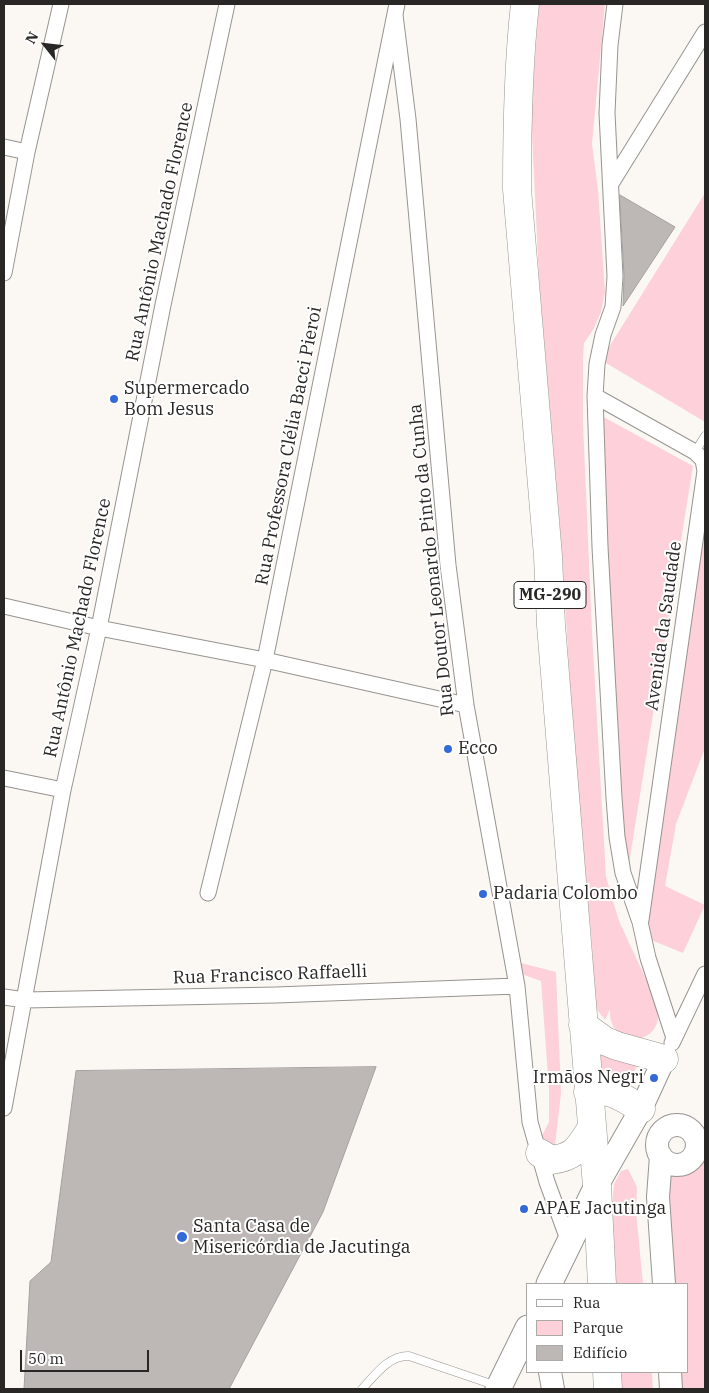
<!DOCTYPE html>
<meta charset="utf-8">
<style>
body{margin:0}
#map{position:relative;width:709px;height:1393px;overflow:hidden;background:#fbf8f4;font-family:"IBM Plex Serif",serif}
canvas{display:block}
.frame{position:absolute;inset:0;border:5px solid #292726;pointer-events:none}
.legend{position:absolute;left:526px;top:1283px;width:162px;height:90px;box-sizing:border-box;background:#fff;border:1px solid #a9a9a8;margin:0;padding:6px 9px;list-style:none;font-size:15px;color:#292726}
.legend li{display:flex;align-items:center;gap:10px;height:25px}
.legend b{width:25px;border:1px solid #a9a9a8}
.north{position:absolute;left:20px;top:20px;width:50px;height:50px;-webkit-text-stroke:4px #fff;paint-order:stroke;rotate:299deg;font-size:14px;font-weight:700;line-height:20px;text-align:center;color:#292726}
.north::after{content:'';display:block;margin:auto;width:18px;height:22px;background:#292726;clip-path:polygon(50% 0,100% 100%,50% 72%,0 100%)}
.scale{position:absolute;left:20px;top:1350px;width:129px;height:22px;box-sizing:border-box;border:2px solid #292726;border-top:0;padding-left:6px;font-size:15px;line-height:18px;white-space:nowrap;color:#292726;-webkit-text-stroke:4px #fff;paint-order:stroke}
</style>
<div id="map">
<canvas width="709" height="1393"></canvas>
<div class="frame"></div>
<ul class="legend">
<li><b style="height:6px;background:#fff"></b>Rua</li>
<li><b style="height:14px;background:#fdd0da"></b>Parque</li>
<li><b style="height:14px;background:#bdb8b6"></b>Edifício</li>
</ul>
<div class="north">N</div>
<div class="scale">50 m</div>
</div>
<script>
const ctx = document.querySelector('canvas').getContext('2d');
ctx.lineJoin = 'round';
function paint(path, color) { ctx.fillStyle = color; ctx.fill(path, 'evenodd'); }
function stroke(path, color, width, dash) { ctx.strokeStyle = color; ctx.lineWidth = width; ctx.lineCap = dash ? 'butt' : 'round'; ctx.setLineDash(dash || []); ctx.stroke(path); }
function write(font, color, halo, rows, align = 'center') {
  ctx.font = font + ' "IBM Plex Serif",serif'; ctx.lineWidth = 4; ctx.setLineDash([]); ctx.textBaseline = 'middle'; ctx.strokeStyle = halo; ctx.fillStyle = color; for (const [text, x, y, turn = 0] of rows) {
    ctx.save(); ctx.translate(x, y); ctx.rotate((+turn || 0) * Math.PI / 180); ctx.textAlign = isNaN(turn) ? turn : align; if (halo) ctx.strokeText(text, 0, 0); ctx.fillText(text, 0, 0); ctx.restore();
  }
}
const green = new Path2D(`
 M 539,4 L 605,4 L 592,144 L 598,190 L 605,292 L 601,312 L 593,330 L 584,343 L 583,357 L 583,423 L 592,632 L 606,877 L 619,921 L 657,1003 C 669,1048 607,1051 610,1009 L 605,1020 L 595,1007 L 592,945 L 573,734 L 562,553 L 539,280 L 531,112 Z
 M 705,193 L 705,422 L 601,360 Z
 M 598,414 L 693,466 L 626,882 Z
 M 705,527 L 705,748 L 676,824 L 665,886 L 705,905 L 683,953 L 639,935 Z
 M 513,961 L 556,972 L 561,1093 L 555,1145 L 547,1147 L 537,1145 L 549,1122 L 549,1089 L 541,981 L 513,971 Z
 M 596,1049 L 641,1059 L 631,1077 L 593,1073 Z
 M 705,1149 L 705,1389 L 677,1389 L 675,1372 L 688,1372 L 688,1284 L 667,1284 L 664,1177 C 674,1164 689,1152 705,1149 Z
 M 628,1169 L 637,1187 L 636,1211 L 643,1284 L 613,1284 L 611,1215 L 614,1184 L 621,1171 Z
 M 615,1372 L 652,1372 L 653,1389 L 615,1389 Z`);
const building = new Path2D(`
 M 620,195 L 675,227 L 623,306 L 624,276 Z
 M 376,1067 L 323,1212 L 229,1389 L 24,1389 L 30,1281 L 51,1262 L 76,1071 Z`);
const lane = new Path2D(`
 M 695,452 L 705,436
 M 362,1389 C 375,1375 389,1355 409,1356 L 497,1386`);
const street = new Path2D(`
 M 615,4 L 610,45 L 607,113 L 615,276 L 613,307 L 603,335 L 597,364 L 595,396 L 600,547 L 614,798 L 617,837 L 623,873 L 640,922 L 648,958 L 674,1038
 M 395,15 L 408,119 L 448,565 L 466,705 L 517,986 L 530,1122 L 547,1182 L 569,1242
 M 4,147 L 27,152
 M 612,182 L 705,32
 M 4,273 L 27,152 L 61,4
 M 595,396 L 695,452 L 703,460 L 705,471 L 641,920
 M 4,606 L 99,628 L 265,660 L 466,705
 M 4,778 L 63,790
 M 208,893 L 265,660 L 397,4
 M 4,997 L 25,1000 L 276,995 L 517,986
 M 672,1043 L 705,974
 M 4,1108 L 63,790 L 99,628 L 163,305 L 227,4`);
const secondary = new Path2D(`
 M657 1145a20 20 0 1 1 40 0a20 20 0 1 1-40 0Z
 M 661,1156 L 658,1197 L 664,1284
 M 597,1186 L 641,1109 L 664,1059
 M 550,1372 L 553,1389
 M 670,1372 L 671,1389`);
const primary = new Path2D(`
 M 549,1284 L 597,1186
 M 498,1389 L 528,1328`);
const highway = new Path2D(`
 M 525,4 C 518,65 517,127 517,189 L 548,556 L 551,625 L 597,1186 L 602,1284
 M 583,1025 L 605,1041 L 617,1046 L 664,1059
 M 588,1092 C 609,1087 624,1098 641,1109
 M 540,1153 L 551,1160 C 575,1157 578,1149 591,1129
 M 607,1372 L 608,1389`);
const markers = [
 [114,399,5,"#3469d8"],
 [448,749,5,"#3469d8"],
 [483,894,5,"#3469d8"],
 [654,1078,5,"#3469d8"],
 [524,1209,5,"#3469d8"],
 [182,1237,6,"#3469d8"]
];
const shields = [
 [550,595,72]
];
const shieldNames = [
 ["MG-290",550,595]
];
const streetNames = [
 ["Rua Antônio Machado Florence",160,232,-78],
 ["Rua Professora Clélia Bacci Pieroi",289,446,-79],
 ["Rua Doutor Leonardo Pinto da Cunha",432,560,-96],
 ["Avenida da Saudade",664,626,-82],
 ["Rua Antônio Machado Florence",78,628,-78],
 ["Rua Francisco Raffaelli",270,975,-2]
];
const poiNames = [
 ["Supermercado",124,389],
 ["Bom Jesus",124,410],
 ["Ecco",458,749],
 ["Padaria Colombo",493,894],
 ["Irmãos Negri",644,1078,"right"],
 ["APAE Jacutinga",534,1209],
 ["Santa Casa de",193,1227],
 ["Misericórdia de Jacutinga",193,1248]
];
paint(green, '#fdd0da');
paint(building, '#bdb8b6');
stroke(building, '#a6a1a0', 1);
stroke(lane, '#979490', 9);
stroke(street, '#979490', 17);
stroke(secondary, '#979490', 24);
stroke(primary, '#979490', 27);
stroke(highway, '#979490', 29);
stroke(lane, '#fff', 8);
stroke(street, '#fff', 15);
stroke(secondary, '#fff', 22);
stroke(primary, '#fff', 25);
stroke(highway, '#fff', 28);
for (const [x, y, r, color] of markers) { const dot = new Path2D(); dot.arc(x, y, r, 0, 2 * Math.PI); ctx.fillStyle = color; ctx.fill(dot); stroke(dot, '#fff', 2); }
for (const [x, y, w] of shields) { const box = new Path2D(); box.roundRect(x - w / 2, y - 13.5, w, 27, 4); ctx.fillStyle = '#fff'; ctx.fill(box); stroke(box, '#292726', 1); }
write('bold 16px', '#292726', null, shieldNames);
write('18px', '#292726', '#fff', streetNames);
write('18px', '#292726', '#fff', poiNames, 'left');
</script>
